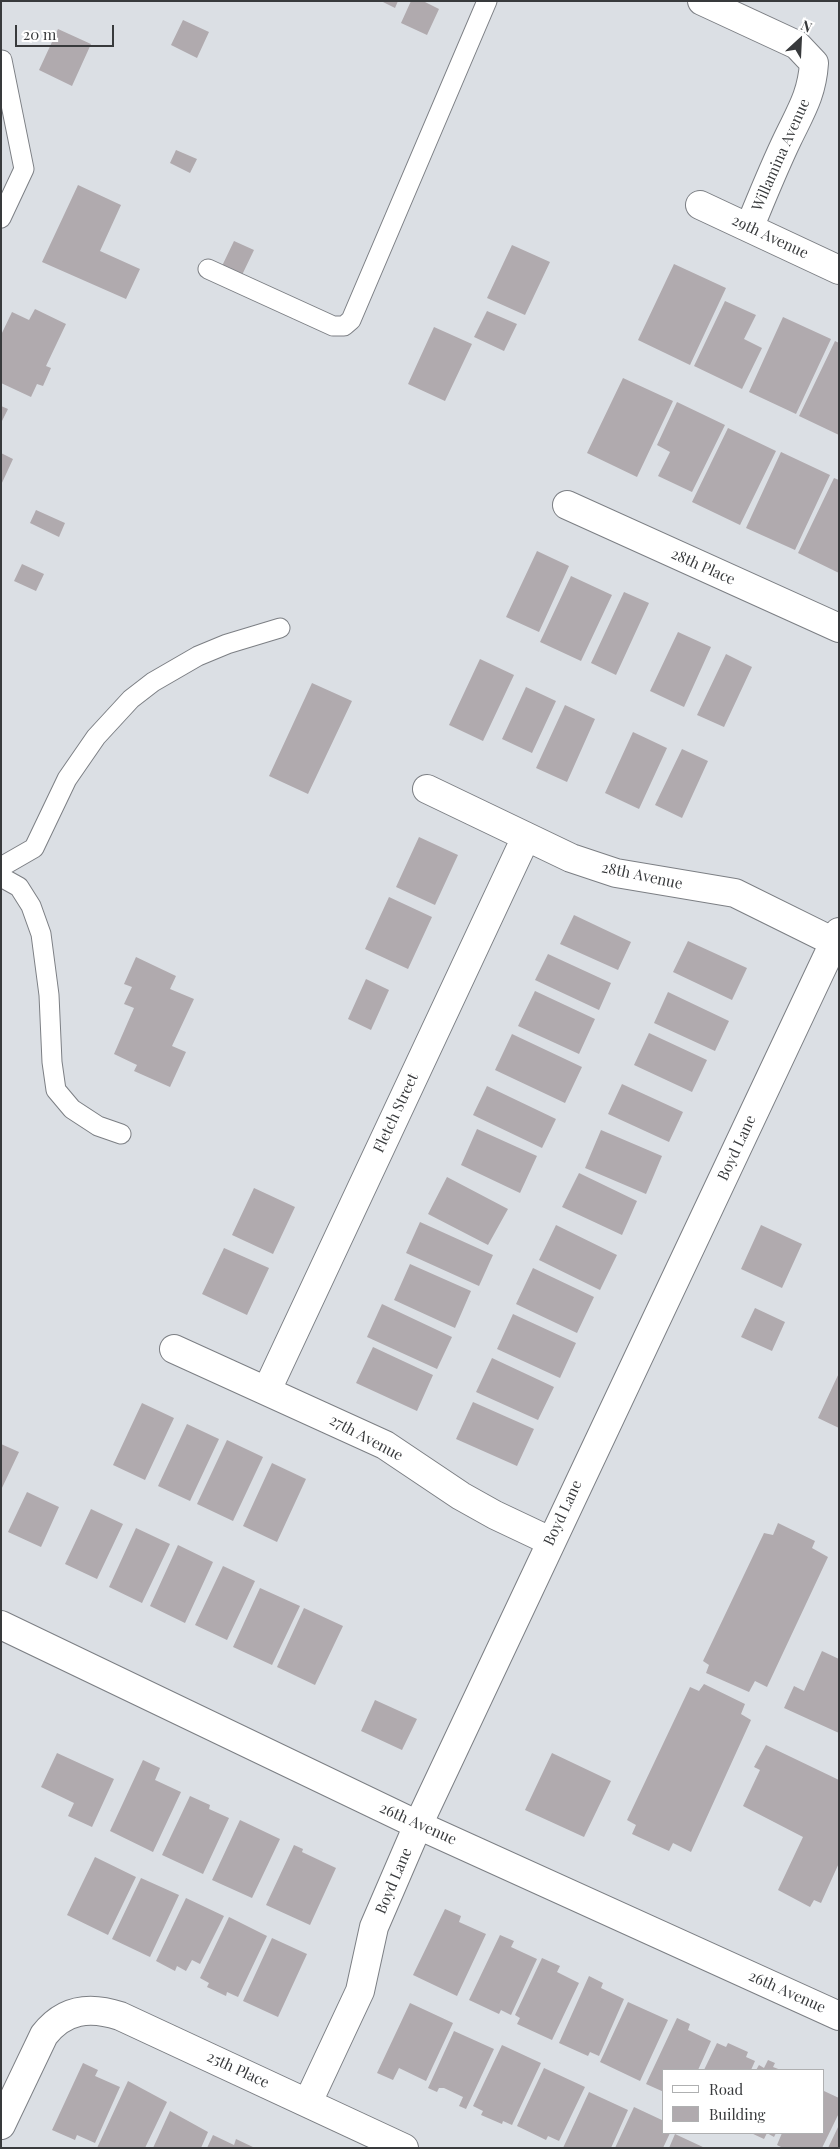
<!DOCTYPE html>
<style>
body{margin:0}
#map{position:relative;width:840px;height:2149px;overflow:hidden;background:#dbdfe4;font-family:"Playfair Display",serif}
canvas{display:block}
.frame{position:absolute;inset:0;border:2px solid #383a3c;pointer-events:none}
.legend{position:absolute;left:662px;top:2069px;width:162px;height:65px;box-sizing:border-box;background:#fff;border:1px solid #afb0b1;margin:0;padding:6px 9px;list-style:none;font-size:15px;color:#383a3c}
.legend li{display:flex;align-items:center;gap:10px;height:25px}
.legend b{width:25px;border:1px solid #afb0b1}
.north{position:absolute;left:775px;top:15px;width:50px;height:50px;-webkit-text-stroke:4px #fff;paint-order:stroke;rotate:25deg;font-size:14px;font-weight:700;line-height:20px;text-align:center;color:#383a3c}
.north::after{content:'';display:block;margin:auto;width:18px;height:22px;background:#383a3c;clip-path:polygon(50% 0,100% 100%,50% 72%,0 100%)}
.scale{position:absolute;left:15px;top:25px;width:99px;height:22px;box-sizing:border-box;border:2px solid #383a3c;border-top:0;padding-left:6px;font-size:15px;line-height:18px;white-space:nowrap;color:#383a3c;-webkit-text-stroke:4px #fff;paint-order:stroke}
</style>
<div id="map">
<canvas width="840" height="2149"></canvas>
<div class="frame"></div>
<ul class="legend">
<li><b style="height:6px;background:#fff"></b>Road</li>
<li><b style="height:14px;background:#b0aaae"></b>Building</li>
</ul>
<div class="north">N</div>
<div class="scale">20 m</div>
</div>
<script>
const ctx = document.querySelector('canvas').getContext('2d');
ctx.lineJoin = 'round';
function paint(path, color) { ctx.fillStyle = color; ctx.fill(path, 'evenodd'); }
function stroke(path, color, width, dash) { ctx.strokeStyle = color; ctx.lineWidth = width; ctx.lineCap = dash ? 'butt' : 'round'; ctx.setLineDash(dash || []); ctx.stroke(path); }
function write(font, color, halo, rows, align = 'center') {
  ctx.font = font + ' "Playfair Display",serif'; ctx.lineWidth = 5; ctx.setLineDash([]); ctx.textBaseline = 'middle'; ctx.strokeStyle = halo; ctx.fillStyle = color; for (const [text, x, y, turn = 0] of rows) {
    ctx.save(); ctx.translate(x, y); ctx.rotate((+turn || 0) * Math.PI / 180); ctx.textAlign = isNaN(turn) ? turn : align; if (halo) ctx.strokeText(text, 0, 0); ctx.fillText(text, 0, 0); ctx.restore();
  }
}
const building = new Path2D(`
 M 381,1 L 398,1 L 395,8 Z
 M 411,1 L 423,1 L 439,9 L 427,35 L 401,23 Z
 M 183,20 L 209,32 L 197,58 L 171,45 Z
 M 58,29 L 91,44 L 72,86 L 39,70 Z
 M 176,150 L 197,159 L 190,173 L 170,163 Z
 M 78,185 L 121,205 L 100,251 L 140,269 L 126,299 L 42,262 Z
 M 234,241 L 254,250 L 242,275 L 222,266 Z
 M 512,245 L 550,262 L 525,315 L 487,298 Z
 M 674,264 L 726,288 L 690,365 L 638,340 Z
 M 725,301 L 756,315 L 744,339 L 762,348 L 742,389 L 694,366 Z
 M 35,309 L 66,324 L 46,366 L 51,368 L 43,386 L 37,384 L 31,397 L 1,383 L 1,335 L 12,312 L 29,320 Z
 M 487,311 L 517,324 L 504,351 L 474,337 Z
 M 783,317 L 831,339 L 796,414 L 749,392 Z
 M 434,327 L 472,344 L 445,401 L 408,384 Z
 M 835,341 L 839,343 L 839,435 L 799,416 Z
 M 623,378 L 673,401 L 637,477 L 587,453 Z
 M 677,402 L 725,425 L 692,492 L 658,476 L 670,452 L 657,445 Z
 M 1,406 L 8,409 L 1,423 Z
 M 728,428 L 776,451 L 740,525 L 692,502 Z
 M 781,452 L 830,475 L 795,550 L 746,528 Z
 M 1,453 L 13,459 L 1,485 Z
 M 834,478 L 839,480 L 839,573 L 798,553 Z
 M 36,510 L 65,523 L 59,537 L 30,523 Z
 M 537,551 L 569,566 L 539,632 L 506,617 Z
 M 22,564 L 44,574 L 36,591 L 14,581 Z
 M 571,576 L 612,595 L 581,661 L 540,642 Z
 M 624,592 L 649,603 L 616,675 L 591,663 Z
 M 678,632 L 711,647 L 684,707 L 650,691 Z
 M 726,654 L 752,667 L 724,727 L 697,715 Z
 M 480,659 L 514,675 L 483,741 L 449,725 Z
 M 312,683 L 352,701 L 308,794 L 269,776 Z
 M 526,687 L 556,701 L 532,753 L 502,739 Z
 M 565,705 L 595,719 L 567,782 L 536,768 Z
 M 633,732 L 667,748 L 639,809 L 605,793 Z
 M 682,749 L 708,761 L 682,818 L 655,805 Z
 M 419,837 L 458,855 L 435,905 L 396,887 Z
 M 389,897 L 432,917 L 408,969 L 365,949 Z
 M 574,915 L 631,942 L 618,970 L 560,944 Z
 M 688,941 L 747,968 L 732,1000 L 673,972 Z
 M 548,954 L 611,983 L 599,1010 L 535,980 Z
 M 136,957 L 176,976 L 170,989 L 194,999 L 172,1046 L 186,1052 L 170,1087 L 134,1071 L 137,1065 L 114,1054 L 134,1008 L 124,1004 L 132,987 L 124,984 Z
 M 366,979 L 389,990 L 371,1030 L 348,1019 Z
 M 535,991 L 595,1019 L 579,1054 L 518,1026 Z
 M 668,992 L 729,1021 L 715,1051 L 654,1023 Z
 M 649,1033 L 707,1060 L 692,1092 L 634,1065 Z
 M 512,1034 L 582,1067 L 565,1103 L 495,1070 Z
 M 622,1084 L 683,1112 L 669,1142 L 608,1114 Z
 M 487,1086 L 556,1119 L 542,1148 L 473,1115 Z
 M 477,1129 L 537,1156 L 520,1193 L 461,1165 Z
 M 601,1130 L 662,1156 L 646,1194 L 585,1168 Z
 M 579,1173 L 637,1201 L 622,1235 L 562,1207 Z
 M 447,1177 L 508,1209 L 488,1245 L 428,1214 Z
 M 254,1188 L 295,1207 L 273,1254 L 232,1235 Z
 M 420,1222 L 493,1255 L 479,1286 L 406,1253 Z
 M 556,1225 L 617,1255 L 600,1290 L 539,1260 Z
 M 761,1225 L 802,1244 L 782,1288 L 741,1269 Z
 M 224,1248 L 269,1268 L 247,1315 L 202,1294 Z
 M 410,1264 L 471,1291 L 455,1328 L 394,1300 Z
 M 533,1268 L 594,1297 L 577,1333 L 516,1304 Z
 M 382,1304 L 452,1337 L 437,1369 L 367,1337 Z
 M 755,1308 L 785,1322 L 772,1351 L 741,1337 Z
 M 513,1314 L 576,1343 L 560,1378 L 497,1349 Z
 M 373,1347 L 433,1375 L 417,1411 L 356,1383 Z
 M 492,1358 L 554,1387 L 538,1420 L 476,1392 Z
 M 839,1373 L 839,1428 L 818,1418 Z
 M 473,1402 L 534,1429 L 517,1466 L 456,1439 Z
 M 142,1403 L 174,1418 L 145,1480 L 113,1465 Z
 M 187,1424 L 219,1439 L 190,1501 L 158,1486 Z
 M 227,1440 L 263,1457 L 233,1521 L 197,1504 Z
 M 1,1444 L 19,1452 L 1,1490 Z
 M 272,1463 L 306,1479 L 277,1542 L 243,1526 Z
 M 27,1492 L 59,1507 L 41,1547 L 8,1532 Z
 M 91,1509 L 123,1524 L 97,1579 L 65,1564 Z
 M 778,1523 L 815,1541 L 812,1548 L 828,1557 L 767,1687 L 755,1681 L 749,1692 L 706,1673 L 709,1665 L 703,1661 L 764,1533 L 773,1535 Z
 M 136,1528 L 170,1544 L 142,1603 L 109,1587 Z
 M 178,1545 L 213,1562 L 185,1623 L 150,1606 Z
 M 223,1566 L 255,1581 L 227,1640 L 195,1625 Z
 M 260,1588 L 300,1606 L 272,1665 L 233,1647 Z
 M 304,1608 L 343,1626 L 315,1685 L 277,1667 Z
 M 822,1651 L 839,1659 L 839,1733 L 784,1708 L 794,1686 L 804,1691 Z
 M 704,1684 L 745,1704 L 741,1714 L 751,1720 L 691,1852 L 673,1843 L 669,1851 L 632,1834 L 636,1825 L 627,1820 L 690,1687 L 699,1691 Z
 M 375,1700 L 417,1719 L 402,1750 L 361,1731 Z
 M 766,1745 L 839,1780 L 839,1863 L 821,1903 L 814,1900 L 810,1907 L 778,1890 L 803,1837 L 743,1806 L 760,1770 L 754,1767 Z
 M 57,1753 L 114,1779 L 92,1827 L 68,1816 L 74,1803 L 41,1787 Z
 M 552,1753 L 611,1781 L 584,1837 L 525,1810 Z
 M 143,1760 L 160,1768 L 155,1780 L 181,1792 L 153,1852 L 110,1831 Z
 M 190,1796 L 210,1805 L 209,1809 L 229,1818 L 203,1874 L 162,1855 Z
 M 240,1820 L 280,1839 L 252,1898 L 212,1880 Z
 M 294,1845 L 303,1849 L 302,1852 L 336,1868 L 310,1925 L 266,1905 Z
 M 95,1857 L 136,1877 L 108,1935 L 67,1915 Z
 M 141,1878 L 179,1895 L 150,1957 L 112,1939 Z
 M 186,1898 L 224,1916 L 200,1964 L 192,1960 L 186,1971 L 177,1966 L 175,1971 L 156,1961 Z
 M 445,1909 L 461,1916 L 459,1922 L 486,1934 L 457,1996 L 413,1975 Z
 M 229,1917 L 267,1936 L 238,1997 L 227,1992 L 226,1996 L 207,1987 L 209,1983 L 200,1978 Z
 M 500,1935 L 514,1941 L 511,1947 L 537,1959 L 511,2015 L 501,2010 L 499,2014 L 469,2000 Z
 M 272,1938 L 307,1954 L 278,2017 L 243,2001 Z
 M 542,1958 L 560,1966 L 557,1972 L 579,1983 L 552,2040 L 517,2024 L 520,2018 L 515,2015 Z
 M 589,1976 L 603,1983 L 601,1988 L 624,1999 L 599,2056 L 590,2052 L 588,2056 L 559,2043 Z
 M 628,2002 L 668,2020 L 640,2081 L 600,2062 Z
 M 410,2003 L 453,2023 L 426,2081 L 399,2068 L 393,2080 L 377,2073 Z
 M 677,2018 L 690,2024 L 688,2030 L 711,2041 L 698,2070 L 664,2070 L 664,2092 L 646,2084 Z
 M 454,2031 L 494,2049 L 466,2109 L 459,2106 L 463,2097 L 444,2088 L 439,2088 L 437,2092 L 428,2088 Z
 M 717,2043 L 726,2047 L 728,2043 L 748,2052 L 746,2057 L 755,2061 L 751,2070 L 704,2070 Z
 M 502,2045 L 541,2063 L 512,2125 L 503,2121 L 502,2124 L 481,2115 L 483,2111 L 473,2106 Z
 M 768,2060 L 775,2063 L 773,2067 L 781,2070 L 756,2070 L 759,2065 L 764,2068 Z
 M 83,2063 L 98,2070 L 95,2076 L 120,2087 L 95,2143 L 77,2135 L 75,2140 L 52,2130 Z
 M 544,2068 L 585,2087 L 559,2141 L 548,2136 L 546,2140 L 517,2126 Z
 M 128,2081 L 167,2102 L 145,2148 L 97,2148 Z
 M 824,2091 L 839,2098 L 839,2113 L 822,2148 L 783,2148 L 777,2145 L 782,2133 L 824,2133 Z
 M 589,2092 L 628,2110 L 611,2148 L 563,2148 Z
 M 634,2107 L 664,2121 L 664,2133 L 670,2133 L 663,2148 L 615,2148 Z
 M 170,2111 L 208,2132 L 201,2148 L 153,2148 Z
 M 839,2125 L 839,2148 L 828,2148 Z
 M 751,2133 L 776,2133 L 774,2137 L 767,2133 L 764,2139 Z
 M 675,2134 L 705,2148 L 669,2148 Z
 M 213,2135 L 234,2145 L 236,2139 L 255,2148 L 207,2148 Z`);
const lane = new Path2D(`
 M 1,218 L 24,169 L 2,60
 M 208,269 L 333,326 L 344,326 L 351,320 L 487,1
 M 1,867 L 34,848 L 67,779 L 96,737 L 131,699 L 153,682 L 198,656 L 227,644 L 280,628
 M 1,877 L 19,887 L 31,906 L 41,934 L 49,995 L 52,1062 L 56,1090 L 72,1109 L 98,1126 L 121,1134`);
const street = new Path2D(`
 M 702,1 L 797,45 L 814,63 C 812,94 801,111 788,138 C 774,167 762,197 750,226
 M 700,205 L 839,270
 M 567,505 L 839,628
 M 427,789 L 571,858 L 616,873 L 735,893 L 834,942
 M 174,1349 L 385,1445 L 461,1496 L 495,1515 L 550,1541
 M 267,1390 L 526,837
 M 1,1625 L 418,1825 L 839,2016
 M 308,2102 L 360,1991 L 374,1927 L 418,1825 L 839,932
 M 1,2125 L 44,2035 C 64,2009 90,2006 120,2016 L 404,2148`);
const streetNames = [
 ["Willamina Avenue",781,155,-66],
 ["29th Avenue",770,237,25],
 ["28th Place",703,567,24],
 ["28th Avenue",642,876,12],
 ["Fletch Street",396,1113,-65],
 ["Boyd Lane",737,1148,-65],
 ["27th Avenue",366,1438,28],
 ["Boyd Lane",563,1513,-65],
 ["26th Avenue",418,1824,24],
 ["Boyd Lane",394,1881,-67],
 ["26th Avenue",787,1992,24],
 ["25th Place",238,2070,25]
];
paint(building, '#b0aaae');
stroke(lane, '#7c7f84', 21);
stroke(street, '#7c7f84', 30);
stroke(lane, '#fff', 19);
stroke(street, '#fff', 28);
write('15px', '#383a3c', '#fff', streetNames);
</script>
